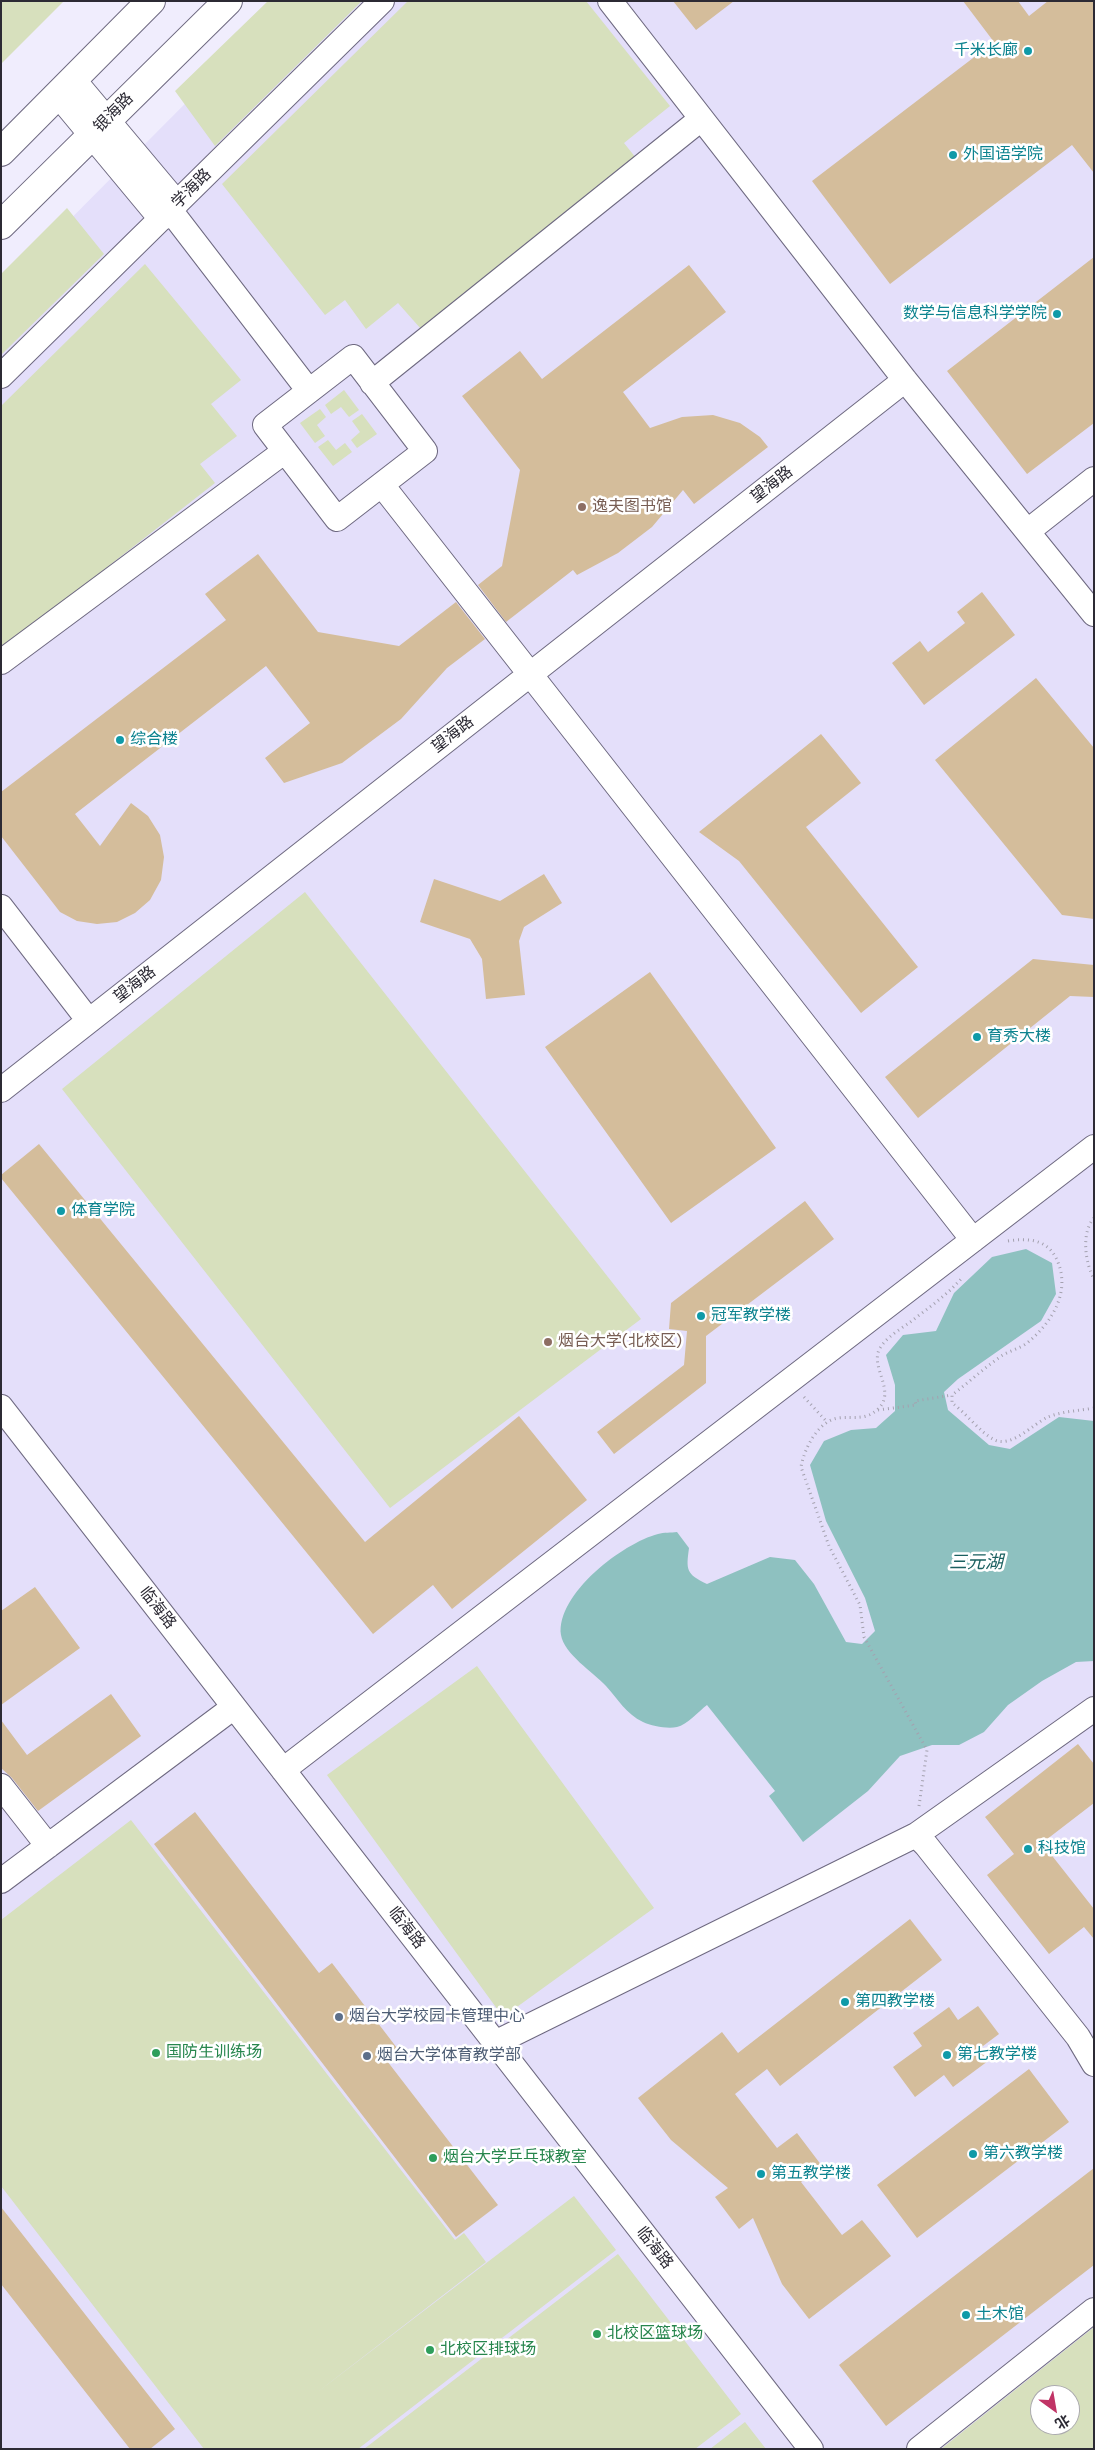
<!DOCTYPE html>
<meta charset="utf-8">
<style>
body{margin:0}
#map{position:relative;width:1095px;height:2450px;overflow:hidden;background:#f0edfd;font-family:"DM Sans","Noto Sans SC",sans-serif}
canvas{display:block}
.frame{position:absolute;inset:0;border:2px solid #2c2a34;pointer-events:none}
.north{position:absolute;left:1030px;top:2385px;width:50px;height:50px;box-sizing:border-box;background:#fff;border:1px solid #abaaae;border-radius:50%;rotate:148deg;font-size:14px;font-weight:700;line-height:20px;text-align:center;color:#2c2a34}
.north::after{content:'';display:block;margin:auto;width:18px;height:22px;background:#c13466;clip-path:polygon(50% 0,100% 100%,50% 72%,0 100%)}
</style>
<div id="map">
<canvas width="1095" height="2450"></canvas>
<div class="frame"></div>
<div class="north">北</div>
</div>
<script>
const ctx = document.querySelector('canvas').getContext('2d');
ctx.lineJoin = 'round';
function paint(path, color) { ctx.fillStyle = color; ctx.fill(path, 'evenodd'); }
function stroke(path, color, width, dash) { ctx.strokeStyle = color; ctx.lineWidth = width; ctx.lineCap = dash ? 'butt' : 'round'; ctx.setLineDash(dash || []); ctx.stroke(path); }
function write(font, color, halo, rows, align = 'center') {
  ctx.font = font + ' "DM Sans","Noto Sans SC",sans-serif'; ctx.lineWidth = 5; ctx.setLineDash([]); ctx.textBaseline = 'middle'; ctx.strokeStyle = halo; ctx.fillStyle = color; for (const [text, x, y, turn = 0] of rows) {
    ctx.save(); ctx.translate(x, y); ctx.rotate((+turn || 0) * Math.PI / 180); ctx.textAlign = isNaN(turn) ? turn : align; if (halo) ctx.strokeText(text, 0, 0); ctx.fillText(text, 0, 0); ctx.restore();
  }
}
const built = new Path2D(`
 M 287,1 L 1094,1 L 1094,2449 L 1,2449 L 1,289 ZM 1040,2395 L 1070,2395 L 1070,2425 L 1040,2425 Z`);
const green = new Path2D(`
 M 1,1 L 64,1 L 1,64 Z
 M 268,1 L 362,1 L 215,146 L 175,91 Z
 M 408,1 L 586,1 L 670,106 L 624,143 L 636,158 L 421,329 L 398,303 L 366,329 L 345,300 L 325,315 L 222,184 Z
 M 67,208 L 104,254 L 1,355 L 1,274 Z
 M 145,264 L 241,380 L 211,404 L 237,436 L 200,464 L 215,483 L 1,650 L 1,406 Z
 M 344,390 L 359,410 L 349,417 L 341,407 L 331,414 L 325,405 Z
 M 320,409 L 326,417 L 317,425 L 325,436 L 315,443 L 300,423 Z
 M 362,414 L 377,434 L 357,448 L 351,440 L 360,432 L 352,421 Z
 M 328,440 L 336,450 L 345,443 L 352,452 L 333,466 L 318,447 Z
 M 305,892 L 641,1319 L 390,1508 L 62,1089 Z
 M 477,1666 L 654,1908 L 503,2017 L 327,1775 Z
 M 131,1820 L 455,2240 L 464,2233 L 486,2262 L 315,2394 L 574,2196 L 616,2250 L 358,2449 L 204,2449 L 1,2186 L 1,1920 Z
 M 618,2254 L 741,2414 L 695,2449 L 364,2449 Z
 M 1094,2327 L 1094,2449 L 941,2449 ZM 1040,2395 L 1070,2395 L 1070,2425 L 1040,2425 Z
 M 745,2422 L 766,2449 L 710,2449 Z`);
const water = new Path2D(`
 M 1026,1249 L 1052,1263 L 1056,1294 L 1041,1321 L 958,1379 L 944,1392 L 948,1410 L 989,1445 L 1010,1449 L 1059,1417 L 1094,1421 L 1094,1661 L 1076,1662 L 1042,1681 L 1008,1705 L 984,1732 L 959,1745 L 932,1745 L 900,1756 L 868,1791 L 803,1842 L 769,1796 L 775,1791 L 707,1705 C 699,1711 687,1725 677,1727 C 667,1729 652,1726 643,1722 C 626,1714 618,1699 606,1686 C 593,1672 564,1654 561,1635 C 556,1594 623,1543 658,1534 C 664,1532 671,1533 677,1532 L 689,1548 C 686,1570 686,1574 707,1584 L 770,1557 L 795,1560 L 814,1584 L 846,1642 L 862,1644 L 875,1631 L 865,1598 L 826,1521 L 810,1465 L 824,1441 L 851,1430 L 876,1428 L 895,1411 L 895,1385 L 886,1355 L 903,1335 L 936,1331 L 954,1293 L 992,1257 Z`);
const building = new Path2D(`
 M 673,1 L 734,1 L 696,30 Z
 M 963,1 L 1018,1 L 1029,16 L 1048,1 L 1094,1 L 1094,173 L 1072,145 L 890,284 L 812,181 L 994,42 Z
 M 1094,257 L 1094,423 L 1027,474 L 947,371 Z
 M 689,265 L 726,312 L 623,392 L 650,428 L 682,417 L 713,415 L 740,423 L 760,437 L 768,447 L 694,504 L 683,490 L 652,527 L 618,553 L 577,575 L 573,570 L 506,622 L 478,585 L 502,566 L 520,470 L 462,396 L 520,351 L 542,379 Z
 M 258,554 L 318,632 L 399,646 L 456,602 L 485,639 L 447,668 L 401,719 L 342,763 L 284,783 L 265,758 L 310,723 L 266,666 L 75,814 L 100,846 L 131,803 L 148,816 L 160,835 L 164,857 L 161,880 L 150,900 L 135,913 L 117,922 L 97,924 L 77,921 L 60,912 L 1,836 L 1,792 L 226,620 L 205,594 Z
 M 982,592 L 1015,635 L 924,705 L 892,663 L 920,641 L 928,652 L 965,623 L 957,612 Z
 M 1036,678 L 1094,748 L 1094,919 L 1062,915 L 935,760 Z
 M 821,734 L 861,783 L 806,827 L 918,967 L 861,1013 L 739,861 L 699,832 Z
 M 544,874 L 562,903 L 524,927 L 519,941 L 525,995 L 486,999 L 482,959 L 470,939 L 420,922 L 434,879 L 500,901 Z
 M 1033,959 L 1094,965 L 1094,997 L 1070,996 L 918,1118 L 885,1077 Z
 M 650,972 L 776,1148 L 671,1223 L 545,1047 Z
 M 39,1144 L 365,1542 L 519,1416 L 587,1500 L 452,1609 L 433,1585 L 373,1634 L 1,1178 L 1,1175 Z
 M 805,1201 L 834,1239 L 706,1336 L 706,1383 L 614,1454 L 597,1432 L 684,1365 L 687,1331 L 669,1329 L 671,1303 Z
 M 35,1587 L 80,1648 L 1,1705 L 1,1611 Z
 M 111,1694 L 141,1736 L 38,1811 L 12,1778 L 1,1768 L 1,1720 L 27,1755 Z
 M 1078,1744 L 1094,1764 L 1094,1803 L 1042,1843 L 1094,1909 L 1094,1939 L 1084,1927 L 1049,1954 L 987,1875 L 1014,1854 L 985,1817 Z
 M 195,1812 L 319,1973 L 332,1963 L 397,2048 L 384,2057 L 498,2205 L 456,2237 L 154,1844 Z
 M 910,1919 L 942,1960 L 780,2086 L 767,2069 L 735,2094 L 777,2148 L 797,2133 L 822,2166 L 801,2182 L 842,2235 L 862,2220 L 891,2256 L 809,2319 L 782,2284 L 753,2218 L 739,2229 L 715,2197 L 728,2188 L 671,2140 L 638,2098 L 722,2032 L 738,2053 Z
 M 978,2006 L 999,2034 L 979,2049 L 988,2061 L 953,2087 L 944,2075 L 915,2097 L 893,2067 L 922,2046 L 913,2033 L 949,2007 L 958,2020 Z
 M 1029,2069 L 1069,2122 L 917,2238 L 877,2185 Z
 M 1094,2168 L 1094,2265 L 886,2426 L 839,2365 Z
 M 1,2207 L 175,2429 L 150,2449 L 130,2449 L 1,2284 Z`);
const path = new Path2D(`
 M 1094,1218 C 1081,1232 1085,1263 1094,1279
 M 1008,1241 C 1027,1238 1045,1239 1055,1256 C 1073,1289 1053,1322 1027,1343 C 1019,1349 1008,1351 1000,1357 C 983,1369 968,1383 952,1395 L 952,1403 C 966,1413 980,1432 993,1439 C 1010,1450 1034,1423 1048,1417 C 1063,1411 1078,1411 1094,1408
 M 804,1397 L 827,1422
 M 878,1410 L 916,1405 L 915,1401 L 952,1395
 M 919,1806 L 927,1750 L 864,1637 L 860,1605 L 829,1546 L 801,1467 C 804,1449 818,1421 838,1418 C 854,1416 865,1421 878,1409 C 897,1391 869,1367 880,1348 C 887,1337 899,1330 909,1323 C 927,1309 946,1296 961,1279`);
const minor = new Path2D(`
 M 610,1 L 905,380 L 1094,614
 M 73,79 L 177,203
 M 58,95 L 161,219
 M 170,210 L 309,391
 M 353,357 L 425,451 L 337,519 L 265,425 Z
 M 1,376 L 382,1
 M 372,383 L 701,119
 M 382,485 L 973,1240
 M 1028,531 L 1094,479
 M 1,662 L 285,451
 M 1,907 L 89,1021
 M 1,1090 L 905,380
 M 1,1407 L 811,2449
 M 1094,1709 L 916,1835 L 926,1845 L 1078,2037 L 1094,2064
 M 283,1770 L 1094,1147
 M 1,1786 L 48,1846
 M 1,1881 L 234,1707
 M 495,2043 L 916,1835
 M 919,2449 L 1094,2310`);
const major = new Path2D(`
 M 1,152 L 151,1
 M 1,225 L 228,1`);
const markers = [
 [1028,51,5,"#0f9aa8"],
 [953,155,5,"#0f9aa8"],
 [1057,314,5,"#0f9aa8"],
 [582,507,5,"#8d6e63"],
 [120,740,5,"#0f9aa8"],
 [977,1037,5,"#0f9aa8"],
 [61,1211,5,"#0f9aa8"],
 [701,1316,5,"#0f9aa8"],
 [548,1342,5,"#8d6e63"],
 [1028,1849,5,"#0f9aa8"],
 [845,2002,5,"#0f9aa8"],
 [339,2017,5,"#5c6f8a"],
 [156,2053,5,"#2e9e5b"],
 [947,2055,5,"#0f9aa8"],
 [367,2056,5,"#5c6f8a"],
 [973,2154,5,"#0f9aa8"],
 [433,2158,5,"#2e9e5b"],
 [761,2174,5,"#0f9aa8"],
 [966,2315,5,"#0f9aa8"],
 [597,2334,5,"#2e9e5b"],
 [430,2350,5,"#2e9e5b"]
];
const cultureNames = [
 ["千米长廊",1018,51,"right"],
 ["外国语学院",963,155],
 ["数学与信息科学学院",1047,314,"right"],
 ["综合楼",130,740],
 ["育秀大楼",987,1037],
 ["体育学院",71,1211],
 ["冠军教学楼",711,1316],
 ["科技馆",1038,1849],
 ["第四教学楼",855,2002],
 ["第七教学楼",957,2055],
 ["第六教学楼",983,2154],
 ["第五教学楼",771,2174],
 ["土木馆",976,2315]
];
const streetNames = [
 ["银海路",114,113,-45],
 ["学海路",192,189,-45],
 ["望海路",772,485,-38],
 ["望海路",453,735,-38],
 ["望海路",135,985,-38],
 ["临海路",157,1608,52],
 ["临海路",406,1928,52],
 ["临海路",654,2248,52]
];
const educationNames = [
 ["逸夫图书馆",592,507],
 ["烟台大学(北校区)",558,1342]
];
const serviceNames = [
 ["烟台大学校园卡管理中心",349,2017],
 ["烟台大学体育教学部",377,2056]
];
const leisureNames = [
 ["国防生训练场",166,2053],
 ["烟台大学乒乓球教室",443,2158],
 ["北校区篮球场",607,2334],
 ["北校区排球场",440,2350]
];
const waterNames = [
 ["三元湖",976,1563]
];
paint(built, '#e4dffa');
paint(green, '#d7e0bd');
paint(water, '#8ec1c0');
paint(building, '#d4bd9b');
stroke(minor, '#6e6980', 26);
stroke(major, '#6e6980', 30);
stroke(path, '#a4a1af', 3, [1, 4]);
stroke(minor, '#fff', 24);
stroke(major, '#fff', 28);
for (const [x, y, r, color] of markers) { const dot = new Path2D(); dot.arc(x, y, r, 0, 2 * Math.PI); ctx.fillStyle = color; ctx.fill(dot); stroke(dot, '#fff', 2); }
write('16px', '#0d838f', '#fff', cultureNames, 'left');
write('16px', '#2c2a34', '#fff', streetNames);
write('16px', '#785e54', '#fff', educationNames, 'left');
write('16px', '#4e5e75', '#fff', serviceNames, 'left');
write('16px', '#27864d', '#fff', leisureNames, 'left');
write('italic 18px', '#1b6060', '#fff', waterNames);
</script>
